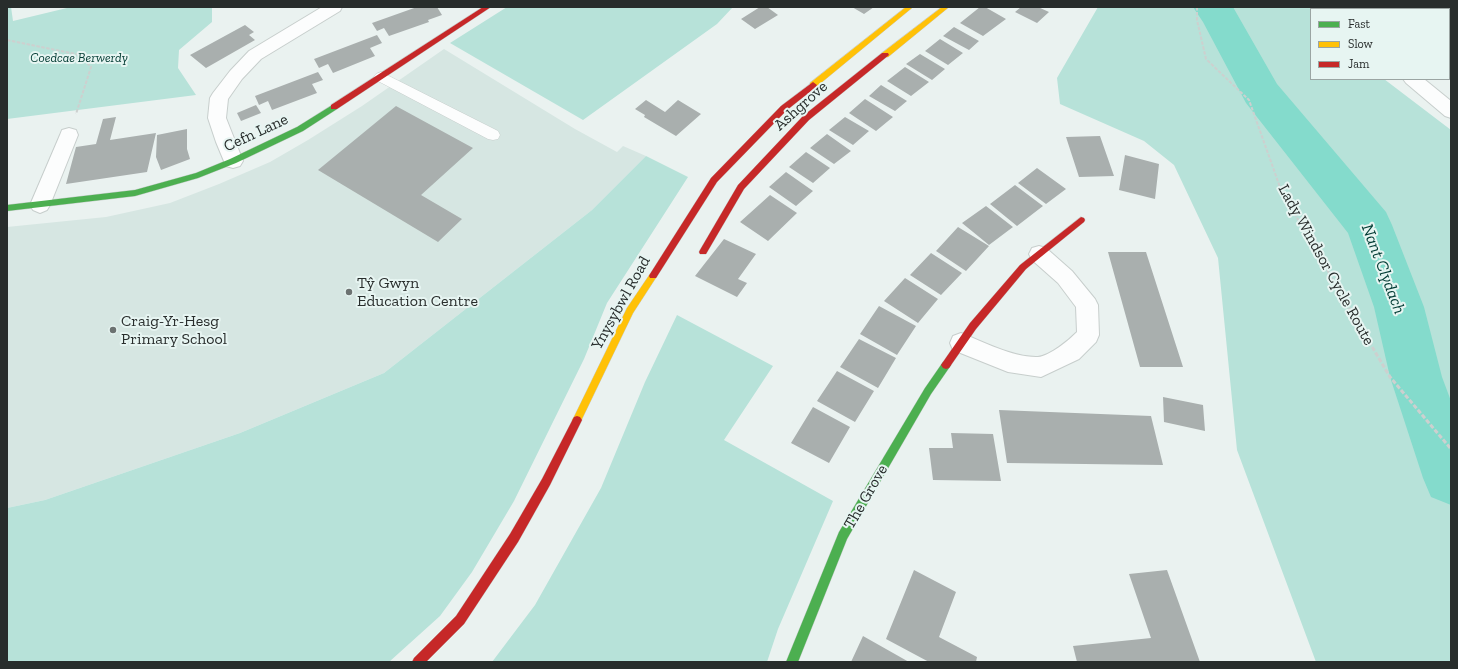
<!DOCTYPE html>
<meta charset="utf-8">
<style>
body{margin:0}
#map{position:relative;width:1458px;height:669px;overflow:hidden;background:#eaf2f0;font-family:"Zilla Slab",serif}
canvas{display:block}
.frame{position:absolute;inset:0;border:8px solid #282d2c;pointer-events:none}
.legend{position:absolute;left:1310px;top:8px;width:140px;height:72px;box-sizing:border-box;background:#e7f5f2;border:1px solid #9ba5a3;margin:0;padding:5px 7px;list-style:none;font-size:12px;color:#282d2c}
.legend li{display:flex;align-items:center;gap:8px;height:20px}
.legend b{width:20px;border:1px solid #9ba5a3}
</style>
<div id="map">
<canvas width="1458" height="669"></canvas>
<div class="frame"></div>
<ul class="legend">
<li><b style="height:5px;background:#4caf50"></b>Fast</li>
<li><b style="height:5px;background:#ffc107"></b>Slow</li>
<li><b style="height:5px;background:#c62828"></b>Jam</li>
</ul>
</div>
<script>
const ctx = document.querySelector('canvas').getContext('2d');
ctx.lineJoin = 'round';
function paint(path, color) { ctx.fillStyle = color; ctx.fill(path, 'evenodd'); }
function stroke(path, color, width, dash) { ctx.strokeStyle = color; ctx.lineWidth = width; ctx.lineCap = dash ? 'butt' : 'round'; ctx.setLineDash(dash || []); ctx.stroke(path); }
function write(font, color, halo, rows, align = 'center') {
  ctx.font = font + ' "Zilla Slab",serif'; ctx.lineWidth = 4; ctx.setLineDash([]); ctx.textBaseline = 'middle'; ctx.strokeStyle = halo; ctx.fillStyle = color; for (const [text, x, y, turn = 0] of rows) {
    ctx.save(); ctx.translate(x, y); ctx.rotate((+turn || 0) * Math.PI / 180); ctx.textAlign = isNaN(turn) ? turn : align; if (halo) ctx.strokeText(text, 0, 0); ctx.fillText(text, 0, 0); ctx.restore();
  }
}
const built = new Path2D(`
 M 444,49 L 575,129 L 617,152 L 623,146 L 646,156 L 592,210 L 384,373 L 240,433 L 45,500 L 7,508 L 7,227 L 106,217 L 170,203 L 219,184 L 270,162 L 308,140 L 362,106 Z`);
const green = new Path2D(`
 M 7,7 L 11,7 L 13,21 L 71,7 L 212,7 L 212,22 L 179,50 L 178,68 L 196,95 L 7,119 Z
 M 507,7 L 733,7 L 717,24 L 583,120 L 450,43 Z
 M 1098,7 L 1317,7 L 1319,9 L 1311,9 L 1311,79 L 1384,79 L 1451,130 L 1451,662 L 1316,662 L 1237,450 L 1218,258 L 1174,165 L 1144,141 L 1060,104 L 1057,78 Z
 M 646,156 L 688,177 L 607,303 L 584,359 L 514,501 L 472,572 L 440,616 L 389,662 L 7,662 L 7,508 L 45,500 L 240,433 L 384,373 L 592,210 Z
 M 677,315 L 773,366 L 724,440 L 833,501 L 778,629 L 767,662 L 492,662 L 535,605 L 601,488 L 645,382 Z`);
const river = new Path2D(`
 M 1193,7 L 1233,7 L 1277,84 L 1386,212 L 1392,225 L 1424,307 L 1442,377 L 1451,401 L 1451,505 L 1431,497 L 1423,478 L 1390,377 L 1374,307 L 1348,233 L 1246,103 L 1203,22 Z`);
const building = new Path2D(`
 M 417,7 L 437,7 L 442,15 L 428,20 L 429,22 L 389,36 L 384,28 L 377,31 L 372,23 Z
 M 760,7 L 767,7 L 778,15 L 755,29 L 741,19 Z
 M 852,7 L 874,7 L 864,14 Z
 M 980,7 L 985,7 L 1006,19 L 983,36 L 960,23 Z
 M 1021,7 L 1038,7 L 1049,12 L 1037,23 L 1015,12 Z
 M 245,25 L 254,32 L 249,35 L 255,40 L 206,68 L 190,55 Z
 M 954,27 L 979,41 L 969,50 L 943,36 Z
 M 377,35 L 382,43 L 370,48 L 375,56 L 333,73 L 328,64 L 319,68 L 314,59 Z
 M 940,39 L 963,53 L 948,65 L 925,51 Z
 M 920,54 L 945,69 L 932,80 L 906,64 Z
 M 905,67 L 929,82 L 911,96 L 887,81 Z
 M 318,72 L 323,80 L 312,84 L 317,93 L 272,110 L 268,101 L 259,105 L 255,96 Z
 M 881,85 L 907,101 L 895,111 L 869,96 Z
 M 865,99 L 893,117 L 876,131 L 849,113 Z
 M 646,100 L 665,112 L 678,100 L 701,114 L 676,136 L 644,117 L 645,115 L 635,109 Z
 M 256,105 L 261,113 L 241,121 L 237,113 Z
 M 396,106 L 473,148 L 421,195 L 462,219 L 438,242 L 318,170 Z
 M 116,117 L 110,140 L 156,133 L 147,172 L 66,184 L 76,147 L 96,144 L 103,119 Z
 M 845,117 L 869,131 L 853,145 L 829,130 Z
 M 187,129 L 187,149 L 190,159 L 161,170 L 156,157 L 157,135 Z
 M 827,134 L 851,151 L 834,164 L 810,148 Z
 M 1100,136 L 1114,176 L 1079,177 L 1066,137 Z
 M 806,152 L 830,168 L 813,183 L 789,167 Z
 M 1125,155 L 1159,164 L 1155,199 L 1119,190 Z
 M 1037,168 L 1066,189 L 1046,204 L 1018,183 Z
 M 786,172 L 813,191 L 796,206 L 769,187 Z
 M 1015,185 L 1043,206 L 1017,226 L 990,204 Z
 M 770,195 L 797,213 L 768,241 L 740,222 Z
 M 986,206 L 1013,227 L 989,245 L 962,223 Z
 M 958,227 L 989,246 L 966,271 L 936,251 Z
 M 724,239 L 756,254 L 738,279 L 747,283 L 737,297 L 695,276 Z
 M 1108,252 L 1146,252 L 1183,367 L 1140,367 Z
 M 931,253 L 962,273 L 941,295 L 910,275 Z
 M 905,278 L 938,299 L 918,323 L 884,301 Z
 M 879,306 L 916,326 L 897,355 L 860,334 Z
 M 859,339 L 896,358 L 878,388 L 840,367 Z
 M 837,371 L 874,391 L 855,422 L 817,401 Z
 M 1163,397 L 1203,405 L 1205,431 L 1164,422 Z
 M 813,407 L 850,427 L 829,463 L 791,443 Z
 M 999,410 L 1151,416 L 1163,465 L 1007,463 Z
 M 951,433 L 993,434 L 1001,481 L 933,480 L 929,448 L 953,448 Z
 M 914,570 L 956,592 L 939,637 L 977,657 L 976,662 L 929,662 L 886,639 Z
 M 1167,570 L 1200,662 L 1077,662 L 1073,646 L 1151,638 L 1129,574 Z
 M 863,636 L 909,662 L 851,662 Z`);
const pathFar1 = new Path2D(`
 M 1197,7 L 1197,20 L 1206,59 L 1249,100 L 1281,190 L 1340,292
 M 7,40 L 80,55 L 91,67 L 76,114`);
const path = new Path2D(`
 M 1339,291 L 1390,377 L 1451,449`);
const lane = new Path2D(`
 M 381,72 L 498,131 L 500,135 L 498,139 L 493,140 L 488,139 L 376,80 L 374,77 L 376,74 Z`);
const street = new Path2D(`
 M 322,7 L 342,7 L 340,11 L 261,59 L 242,79 L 228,99 L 226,118 L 243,161 L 240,166 L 233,168 L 226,166 L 216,142 L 208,118 L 210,98 L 213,93 L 230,71 L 249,51 Z
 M 1328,7 L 1345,7 L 1346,9 L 1329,9 Z
 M 1451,27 L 1451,39 L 1449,40 L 1449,28 Z
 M 1403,79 L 1424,79 L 1451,101 L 1451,118 L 1445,116 L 1406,83 Z
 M 69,128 L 76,130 L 78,135 L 50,205 L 47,210 L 40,213 L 33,210 L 30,205 L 60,135 L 62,130 Z
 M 1039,246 L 1046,248 L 1072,271 L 1095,299 L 1098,305 L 1099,335 L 1096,342 L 1079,359 L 1041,377 L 1008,372 L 953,350 L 950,343 L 953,336 L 961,333 C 984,342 1014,358 1038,357 C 1050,356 1069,340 1077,332 L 1076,307 L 1058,283 L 1032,260 L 1029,254 L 1032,248 Z`);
const fast = new Path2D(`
 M 334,104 L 337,105 L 337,109 L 303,131 L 236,163 L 198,178 L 135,196 L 7,211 L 7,205 L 135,190 L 196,173 L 230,159 L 297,127 Z
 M 946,361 L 949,362 L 951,365 L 949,368 L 931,394 L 847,539 L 798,662 L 786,662 L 839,532 L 925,388 L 943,362 Z`);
const slow = new Path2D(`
 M 906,7 L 913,7 L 816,87 L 810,87 L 810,83 Z
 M 942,7 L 949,7 L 888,57 L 882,57 L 882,53 Z
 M 653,272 L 656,274 L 657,276 L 633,313 L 580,423 L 577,424 L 574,423 L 572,420 L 574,417 L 627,308 L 650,274 Z`);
const jam = new Path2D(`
 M 483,7 L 491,7 L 337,109 L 331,109 L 331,105 Z
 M 882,53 L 888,53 L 889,55 L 809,120 L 744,189 L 706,254 L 700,254 L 699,252 L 700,250 L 738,185 L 803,116 Z
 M 813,82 L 817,85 L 816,87 L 787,110 L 717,182 L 656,278 L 650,278 L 649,276 L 650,274 L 711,178 L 781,106 Z
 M 1081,217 L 1084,218 L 1085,220 L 1084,222 L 1026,269 L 976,329 L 949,368 L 946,369 L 943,368 L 941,365 L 943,362 L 970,323 L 1020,265 Z
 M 577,416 L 580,417 L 582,420 L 550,485 L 518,542 L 464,624 L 426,662 L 412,662 L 414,658 L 456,616 L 510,534 L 542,479 L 574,417 Z`);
const markers = [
 [349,292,4,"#6c7271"],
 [113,330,4,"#6c7271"]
];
const farParknames = [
 ["Coedcae Berwerdy",79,58]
];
const streetNames = [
 ["Ashgrove",801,106,-42],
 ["Cefn Lane",256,133,-25],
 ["Lady Windsor Cycle Route",1326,265,61],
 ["Ynysybwl Road",621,303,-61],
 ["The Grove",866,497,-60]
];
const poiNames = [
 ["Tŷ Gwyn",357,283],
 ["Education Centre",357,301],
 ["Craig-Yr-Hesg",121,321],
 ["Primary School",121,339]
];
const waterNames = [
 ["Nant Clydach",1383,269,69]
];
paint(built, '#d6e6e2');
paint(green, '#b7e2d9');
paint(river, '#84dbcc');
paint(building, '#a9afae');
stroke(lane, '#c7cecc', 1);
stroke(street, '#c7cecc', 2);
stroke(fast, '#c7cecc', 1);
stroke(slow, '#c7cecc', 1);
stroke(jam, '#c7cecc', 1);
stroke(pathFar1, '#cdd0cf', 2, [3.5, 1.5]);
stroke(path, '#cdd0cf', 3, [4.5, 2]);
paint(lane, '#fcfdfd');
paint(street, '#fcfdfd');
paint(fast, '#4caf50');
paint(slow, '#ffc107');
paint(jam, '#c62828');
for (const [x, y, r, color] of markers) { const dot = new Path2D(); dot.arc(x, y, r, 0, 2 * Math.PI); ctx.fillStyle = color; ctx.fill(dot); stroke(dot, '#e7f5f2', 1.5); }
write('italic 13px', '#003a32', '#e7f5f2', farParknames);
write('16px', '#282d2c', '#e7f5f2', streetNames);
write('16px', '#282d2c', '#e7f5f2', poiNames, 'left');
write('italic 17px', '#003b33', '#e7f5f2', waterNames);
</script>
